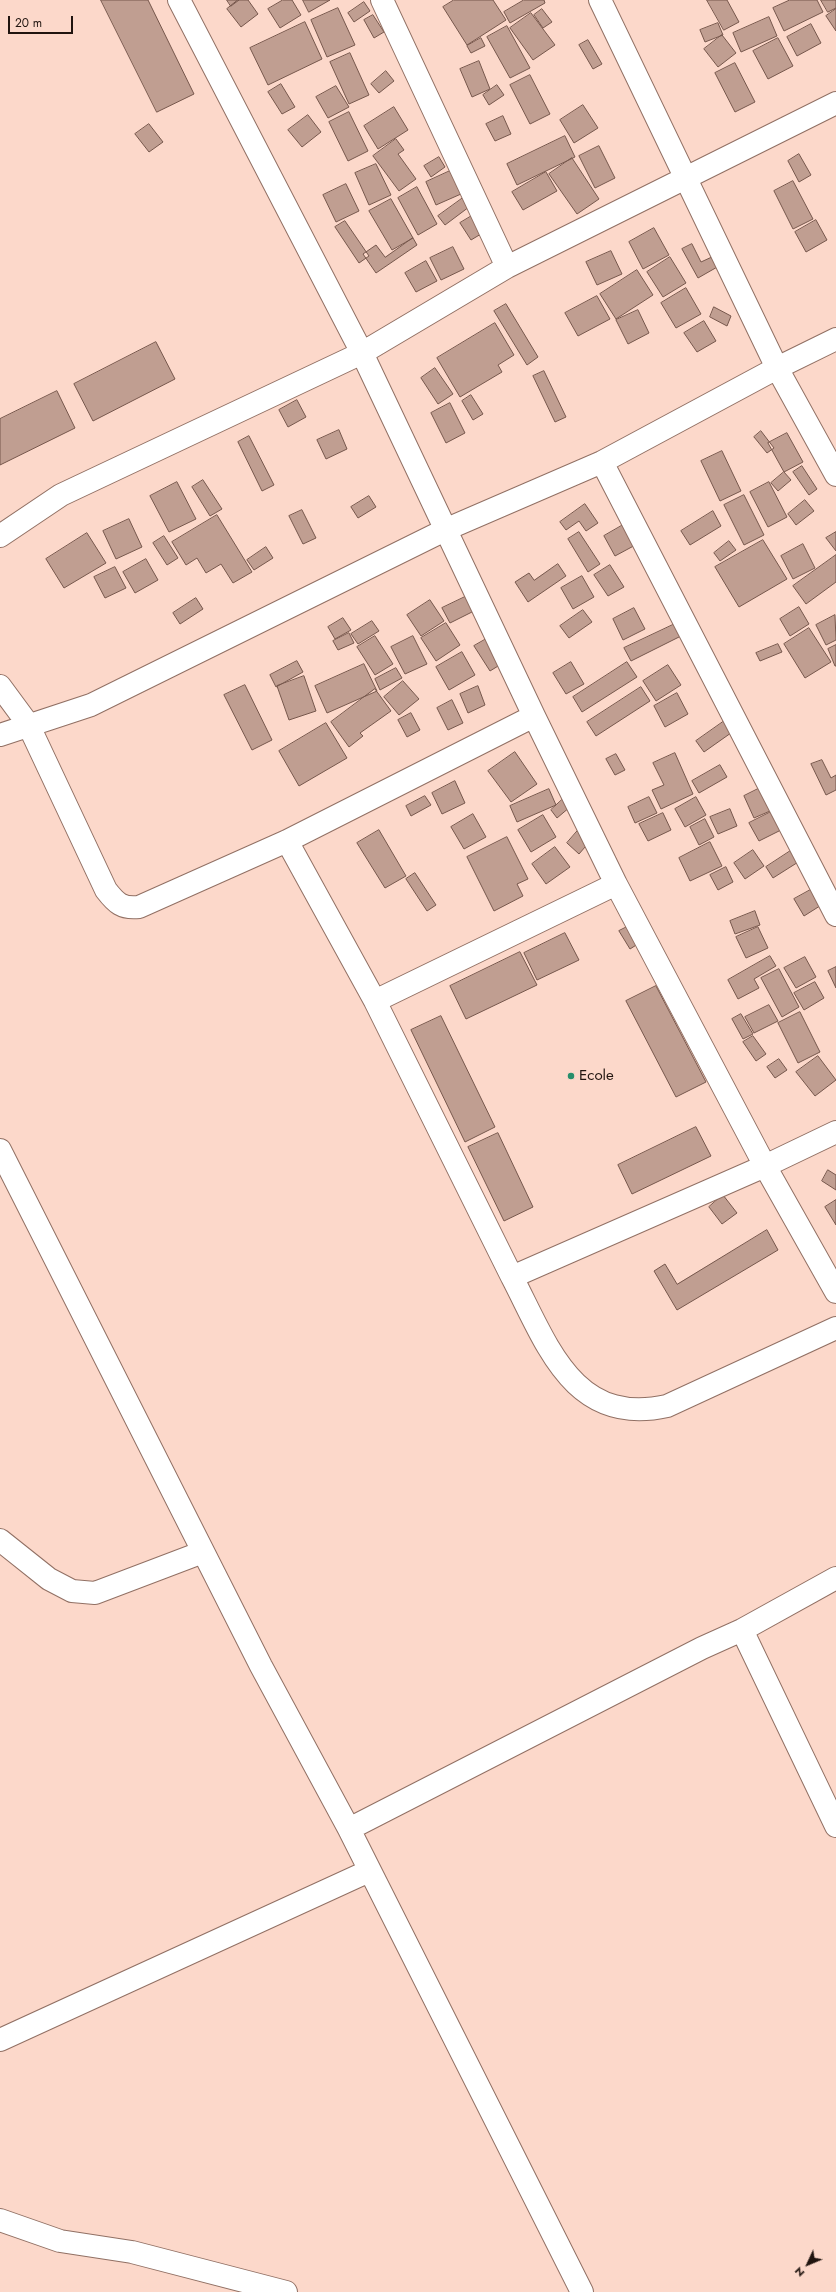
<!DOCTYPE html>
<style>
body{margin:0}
#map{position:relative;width:836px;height:2292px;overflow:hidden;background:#fcd8ca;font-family:Jost,sans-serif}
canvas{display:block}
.north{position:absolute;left:788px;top:2244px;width:40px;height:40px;-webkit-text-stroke:3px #fcd8ca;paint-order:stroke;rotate:226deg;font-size:11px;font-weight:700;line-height:16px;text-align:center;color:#20140f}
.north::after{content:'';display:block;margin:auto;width:14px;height:18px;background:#20140f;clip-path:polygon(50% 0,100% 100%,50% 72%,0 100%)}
.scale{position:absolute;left:8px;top:16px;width:65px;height:18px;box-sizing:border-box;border:2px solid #20140f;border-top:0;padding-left:5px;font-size:12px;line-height:14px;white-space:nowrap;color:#20140f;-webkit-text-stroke:3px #fcd8ca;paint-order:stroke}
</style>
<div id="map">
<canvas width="836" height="2292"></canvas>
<div class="north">N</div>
<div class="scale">20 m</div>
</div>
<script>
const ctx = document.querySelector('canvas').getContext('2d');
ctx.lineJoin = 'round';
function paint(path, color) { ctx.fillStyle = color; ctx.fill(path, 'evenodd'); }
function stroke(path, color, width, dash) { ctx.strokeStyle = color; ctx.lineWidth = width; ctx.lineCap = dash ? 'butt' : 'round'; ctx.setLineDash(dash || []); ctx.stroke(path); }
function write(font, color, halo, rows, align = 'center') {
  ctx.font = font + ' Jost,sans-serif'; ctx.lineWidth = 4; ctx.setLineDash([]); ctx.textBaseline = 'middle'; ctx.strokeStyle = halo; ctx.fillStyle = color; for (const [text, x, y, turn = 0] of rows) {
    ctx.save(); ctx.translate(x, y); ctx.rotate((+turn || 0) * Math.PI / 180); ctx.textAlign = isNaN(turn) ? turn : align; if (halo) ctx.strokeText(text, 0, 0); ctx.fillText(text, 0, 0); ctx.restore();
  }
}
const building = new Path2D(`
 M 101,0 L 148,0 L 194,94 L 157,112 Z
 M 227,0 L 239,0 L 231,6 Z
 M 238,0 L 248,0 L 258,14 L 241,27 L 227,9 Z
 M 283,0 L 292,0 L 301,15 L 280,28 L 268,9 Z
 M 303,0 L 330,0 L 309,12 Z
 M 454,0 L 493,0 L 506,20 L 467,45 L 443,7 Z
 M 524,0 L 544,0 L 545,3 L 510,23 L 504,12 Z
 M 707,0 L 727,0 L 739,22 L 724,30 Z
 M 790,0 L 817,0 L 823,12 L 784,31 L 773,8 Z
 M 821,0 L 836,0 L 836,8 L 828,12 Z
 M 364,2 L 370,11 L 354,22 L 348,13 Z
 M 338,8 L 355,45 L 327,57 L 311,20 Z
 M 542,9 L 552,22 L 543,28 L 534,15 Z
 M 836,9 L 836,31 L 826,16 Z
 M 531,13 L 555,45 L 533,60 L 510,28 Z
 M 373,15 L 384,32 L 374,38 L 364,20 Z
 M 769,17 L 777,36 L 741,52 L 733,33 Z
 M 305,22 L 322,59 L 268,85 L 250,48 Z
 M 718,23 L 723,35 L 705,42 L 700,30 Z
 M 811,24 L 821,43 L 797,56 L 787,37 Z
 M 507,26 L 530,68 L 510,78 L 487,37 Z
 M 722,35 L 736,53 L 718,67 L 704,49 Z
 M 481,38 L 485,46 L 471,53 L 467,46 Z
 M 778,38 L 793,66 L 768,79 L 753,51 Z
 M 588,40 L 602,64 L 593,69 L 579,45 Z
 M 350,53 L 369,95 L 349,104 L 330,62 Z
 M 479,61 L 490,89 L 472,97 L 460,69 Z
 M 735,63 L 755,102 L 735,112 L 715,73 Z
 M 386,71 L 394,81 L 379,93 L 371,84 Z
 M 530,75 L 550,114 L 530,124 L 510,85 Z
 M 281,84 L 295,107 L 282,114 L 268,92 Z
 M 497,85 L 504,95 L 489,105 L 483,95 Z
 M 336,86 L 349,107 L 328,118 L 316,97 Z
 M 583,105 L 598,128 L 574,143 L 560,120 Z
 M 394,107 L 408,130 L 378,149 L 364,126 Z
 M 349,112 L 368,151 L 348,161 L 329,122 Z
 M 308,115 L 321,132 L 302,147 L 288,130 Z
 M 503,116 L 511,134 L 495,141 L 486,124 Z
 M 149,124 L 163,142 L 149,152 L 135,134 Z
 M 565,136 L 575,157 L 517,185 L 507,164 Z
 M 396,139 L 404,150 L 398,154 L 416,179 L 399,191 L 373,156 Z
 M 599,146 L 615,178 L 595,188 L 579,156 Z
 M 799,154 L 811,175 L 799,182 L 788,161 Z
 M 439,157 L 445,167 L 431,177 L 424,166 Z
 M 572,158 L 599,199 L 577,214 L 549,174 Z
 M 376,164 L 391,195 L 369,205 L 355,173 Z
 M 450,171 L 461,194 L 436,205 L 426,182 Z
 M 546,172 L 557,191 L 523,210 L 512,192 Z
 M 793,181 L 813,219 L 793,229 L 774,191 Z
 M 346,184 L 359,211 L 336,222 L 323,195 Z
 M 417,187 L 437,224 L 418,235 L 398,198 Z
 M 467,195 L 473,204 L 445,225 L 438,216 Z
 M 391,199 L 413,238 L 392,250 L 369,211 Z
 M 475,214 L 486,231 L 471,240 L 460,223 Z
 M 816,220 L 827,240 L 806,252 L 795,232 Z
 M 345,221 L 369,256 L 359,263 L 335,227 Z
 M 654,228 L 669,255 L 643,269 L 629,242 Z
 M 413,238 L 417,245 L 376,273 L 363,254 L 376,245 L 385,257 Z
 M 692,244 L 701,262 L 714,256 L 719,266 L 698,278 L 682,249 Z
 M 453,247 L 464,269 L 441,280 L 430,258 Z
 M 611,251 L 622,274 L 597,285 L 586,262 Z
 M 670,257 L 686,283 L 663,297 L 647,272 Z
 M 426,261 L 437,281 L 416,292 L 405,273 Z
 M 637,270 L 653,295 L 616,319 L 600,294 Z
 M 686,288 L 701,314 L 676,328 L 661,303 Z
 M 597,296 L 610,319 L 578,336 L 565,313 Z
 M 506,304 L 538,357 L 527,365 L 494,311 Z
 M 714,307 L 731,316 L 727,326 L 710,317 Z
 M 638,310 L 649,333 L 628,344 L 616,320 Z
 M 704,321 L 716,341 L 697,352 L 684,333 Z
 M 495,323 L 514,355 L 498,365 L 502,372 L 460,397 L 437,358 Z
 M 156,342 L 175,379 L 93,421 L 74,384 Z
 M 435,368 L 453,394 L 438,404 L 421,378 Z
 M 544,371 L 566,417 L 555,422 L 533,376 Z
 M 57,391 L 75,428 L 0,465 L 0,419 Z
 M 471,395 L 483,414 L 473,420 L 462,401 Z
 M 297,400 L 306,417 L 288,427 L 279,410 Z
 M 450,403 L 465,433 L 446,443 L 431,413 Z
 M 339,430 L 347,449 L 326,459 L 317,440 Z
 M 761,431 L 774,448 L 767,453 L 754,437 Z
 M 787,433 L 803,462 L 784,472 L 768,443 Z
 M 249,436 L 274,485 L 262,491 L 238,442 Z
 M 722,451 L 741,491 L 720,501 L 701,461 Z
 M 802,466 L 817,489 L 809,495 L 793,472 Z
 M 784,472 L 791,480 L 778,491 L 771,483 Z
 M 203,480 L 222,509 L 210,516 L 192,487 Z
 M 177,482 L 196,519 L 169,532 L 150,496 Z
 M 769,482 L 787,517 L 768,527 L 750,492 Z
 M 744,495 L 764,535 L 744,545 L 724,505 Z
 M 369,496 L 376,507 L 358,518 L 351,507 Z
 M 805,500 L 814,511 L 796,525 L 788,514 Z
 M 585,504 L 598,523 L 586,531 L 579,521 L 566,530 L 560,522 Z
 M 302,510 L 316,538 L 303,544 L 289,516 Z
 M 713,511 L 721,526 L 690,545 L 681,531 Z
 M 217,515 L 252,572 L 233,583 L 221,564 L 206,573 L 197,558 L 186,565 L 172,542 Z
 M 129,519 L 142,547 L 116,559 L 103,531 Z
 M 630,521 L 641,542 L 615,556 L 604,536 Z
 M 579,532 L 600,564 L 588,572 L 568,539 Z
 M 836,532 L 836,551 L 826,538 Z
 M 87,533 L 106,563 L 64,588 L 46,559 Z
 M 164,536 L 178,558 L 167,565 L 153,543 Z
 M 763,540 L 787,579 L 739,607 L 715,567 Z
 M 729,541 L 736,550 L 720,561 L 714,553 Z
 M 803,544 L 815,568 L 793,579 L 781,556 Z
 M 266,547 L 273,558 L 254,570 L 247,560 Z
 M 836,555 L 836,582 L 806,604 L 793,586 Z
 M 146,559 L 158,580 L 135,593 L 123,572 Z
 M 558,564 L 566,576 L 528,602 L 515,582 L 529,573 L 534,580 Z
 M 610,565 L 624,587 L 608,596 L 594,575 Z
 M 115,567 L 126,588 L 105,598 L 94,577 Z
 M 582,576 L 594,597 L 573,609 L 561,588 Z
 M 467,596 L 474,611 L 450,623 L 442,608 Z
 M 196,598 L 203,609 L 180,624 L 173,613 Z
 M 430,600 L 444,621 L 421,636 L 407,615 Z
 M 799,607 L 809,624 L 790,636 L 780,619 Z
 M 634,608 L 645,629 L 623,640 L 613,619 Z
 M 583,610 L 592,622 L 569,638 L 560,626 Z
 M 835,615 L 836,640 L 826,645 L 816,625 Z
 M 343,618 L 351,630 L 335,639 L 328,627 Z
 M 372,621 L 379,631 L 358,644 L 351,634 Z
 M 446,623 L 460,645 L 436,661 L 421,638 Z
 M 677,623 L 683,635 L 631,661 L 624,648 Z
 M 809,628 L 831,662 L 805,678 L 784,644 Z
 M 349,633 L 354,643 L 338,650 L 333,641 Z
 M 375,636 L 393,664 L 375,675 L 357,647 Z
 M 413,636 L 427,664 L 405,674 L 391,647 Z
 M 488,638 L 503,663 L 490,671 L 474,646 Z
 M 778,644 L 782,652 L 760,661 L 756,653 Z
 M 836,645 L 836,666 L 835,666 L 828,649 Z
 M 462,652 L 475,675 L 449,690 L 436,667 Z
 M 297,661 L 303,672 L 276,687 L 270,675 Z
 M 571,662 L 584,684 L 566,694 L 553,673 Z
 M 627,662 L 637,677 L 582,712 L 573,697 Z
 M 364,664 L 377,691 L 327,713 L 315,686 Z
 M 668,665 L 681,685 L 656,701 L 643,681 Z
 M 396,668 L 402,678 L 380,690 L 375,679 Z
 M 304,676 L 316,711 L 289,720 L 277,686 Z
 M 403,681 L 419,699 L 399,715 L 384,697 Z
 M 245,685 L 272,740 L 252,750 L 224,695 Z
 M 478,686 L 485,705 L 468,713 L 460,694 Z
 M 641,687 L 650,701 L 596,736 L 587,722 Z
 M 375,689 L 391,711 L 360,733 L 363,736 L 349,747 L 331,722 Z
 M 677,693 L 688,714 L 665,727 L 654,706 Z
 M 452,700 L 463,723 L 448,730 L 437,708 Z
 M 411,713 L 420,730 L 407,737 L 398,720 Z
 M 730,717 L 738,728 L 704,752 L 696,741 Z
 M 326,723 L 347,758 L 299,786 L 279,751 Z
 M 515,752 L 537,784 L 511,802 L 488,771 Z
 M 675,753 L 693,794 L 661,809 L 652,790 L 664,785 L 653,763 Z
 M 616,754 L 625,770 L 615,775 L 606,759 Z
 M 822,760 L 831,778 L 836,775 L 836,790 L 826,795 L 811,764 Z
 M 720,765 L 727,777 L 699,793 L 692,781 Z
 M 455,781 L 465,803 L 442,814 L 432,793 Z
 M 766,785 L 777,808 L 754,818 L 744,796 Z
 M 549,789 L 556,805 L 517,822 L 510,806 Z
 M 425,796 L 431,805 L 411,816 L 406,806 Z
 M 649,797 L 657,813 L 635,823 L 628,807 Z
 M 696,797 L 706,815 L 685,827 L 675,809 Z
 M 563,799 L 570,807 L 557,818 L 551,810 Z
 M 730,809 L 737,826 L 718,834 L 710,817 Z
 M 773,811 L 783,829 L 759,841 L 749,823 Z
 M 663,813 L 671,830 L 648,841 L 639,824 Z
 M 473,814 L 486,837 L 464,849 L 451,827 Z
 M 543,815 L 556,837 L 531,852 L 518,830 Z
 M 705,819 L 714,837 L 699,845 L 690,827 Z
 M 580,828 L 592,839 L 579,854 L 567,843 Z
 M 379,830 L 406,876 L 385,888 L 357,843 Z
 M 507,837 L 528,879 L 517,884 L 523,896 L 494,911 L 467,857 Z
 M 710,842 L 722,866 L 690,881 L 679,858 Z
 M 555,847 L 570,867 L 546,884 L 532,864 Z
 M 795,848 L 803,859 L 773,878 L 766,867 Z
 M 753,850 L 764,866 L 745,879 L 734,863 Z
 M 726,867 L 733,882 L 718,890 L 710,875 Z
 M 415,873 L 436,905 L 427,911 L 406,879 Z
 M 814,888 L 823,904 L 804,916 L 794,899 Z
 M 755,911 L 760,925 L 735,934 L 730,921 Z
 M 631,925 L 641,942 L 630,949 L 619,931 Z
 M 758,927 L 768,948 L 746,958 L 736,937 Z
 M 565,933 L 579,960 L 537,980 L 524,953 Z
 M 520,952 L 537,985 L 466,1019 L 450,986 Z
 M 770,956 L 776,966 L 754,979 L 759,988 L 738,999 L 728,980 Z
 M 805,957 L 816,977 L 796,988 L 784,968 Z
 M 836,967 L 836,988 L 828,971 Z
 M 779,969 L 799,1007 L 782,1017 L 761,978 Z
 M 815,982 L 824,998 L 804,1010 L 794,993 Z
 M 656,986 L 706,1082 L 676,1097 L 626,1001 Z
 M 769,1005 L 778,1021 L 754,1033 L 745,1017 Z
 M 800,1012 L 820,1052 L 798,1063 L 778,1023 Z
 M 741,1014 L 753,1034 L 743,1039 L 732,1019 Z
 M 441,1016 L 495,1127 L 465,1142 L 411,1030 Z
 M 753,1036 L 766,1054 L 756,1061 L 743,1042 Z
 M 818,1056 L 836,1080 L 815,1096 L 796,1072 Z
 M 779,1059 L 787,1070 L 775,1078 L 767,1067 Z
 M 696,1127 L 711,1156 L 632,1194 L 618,1165 Z
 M 498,1133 L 533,1207 L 504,1221 L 468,1147 Z
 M 828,1170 L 836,1175 L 836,1190 L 822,1181 Z
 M 723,1195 L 737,1213 L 722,1224 L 709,1207 Z
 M 836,1200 L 836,1225 L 825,1207 Z
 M 767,1230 L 778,1250 L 677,1310 L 654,1271 L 665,1264 L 677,1284 Z`);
const minor = new Path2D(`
 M 179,0 L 362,353 L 534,716 L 616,884 L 765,1166 L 836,1292
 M 382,0 L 507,267
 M 600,0 L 777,368 L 836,475
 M 602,462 L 836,915
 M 0,536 L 61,495 L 362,353 L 507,267 L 836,103
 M 0,686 L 28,724 L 106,890 C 116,903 122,909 139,907 L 287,841 L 534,716
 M 0,735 L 91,705 L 447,529 L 602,462 L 777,368 L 836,339
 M 287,841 L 375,1001 L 512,1277 L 765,1166 L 836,1132
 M 375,1001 L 616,884
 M 0,1150 L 261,1666 L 349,1829 L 582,2292
 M 512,1277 C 547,1344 573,1427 667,1406 L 836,1328
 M 0,1540 L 49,1579 L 72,1591 L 95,1593 L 203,1552
 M 742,1630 L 836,1826
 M 349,1829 L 702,1648 L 742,1630 L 836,1578
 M 0,2040 L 369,1871
 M 0,2220 L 60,2241 L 132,2252 L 286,2292`);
const markers = [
 [571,1076,4,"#278e6b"]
];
const poiNames = [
 ["Ecole",579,1076]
];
paint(building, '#c09e91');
stroke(building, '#76574c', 1);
stroke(minor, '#917064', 24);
stroke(minor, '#fff', 22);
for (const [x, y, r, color] of markers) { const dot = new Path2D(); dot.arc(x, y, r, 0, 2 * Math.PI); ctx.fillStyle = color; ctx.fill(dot); stroke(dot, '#fcd8ca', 1.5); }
write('15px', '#20140f', '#fcd8ca', poiNames, 'left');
</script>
